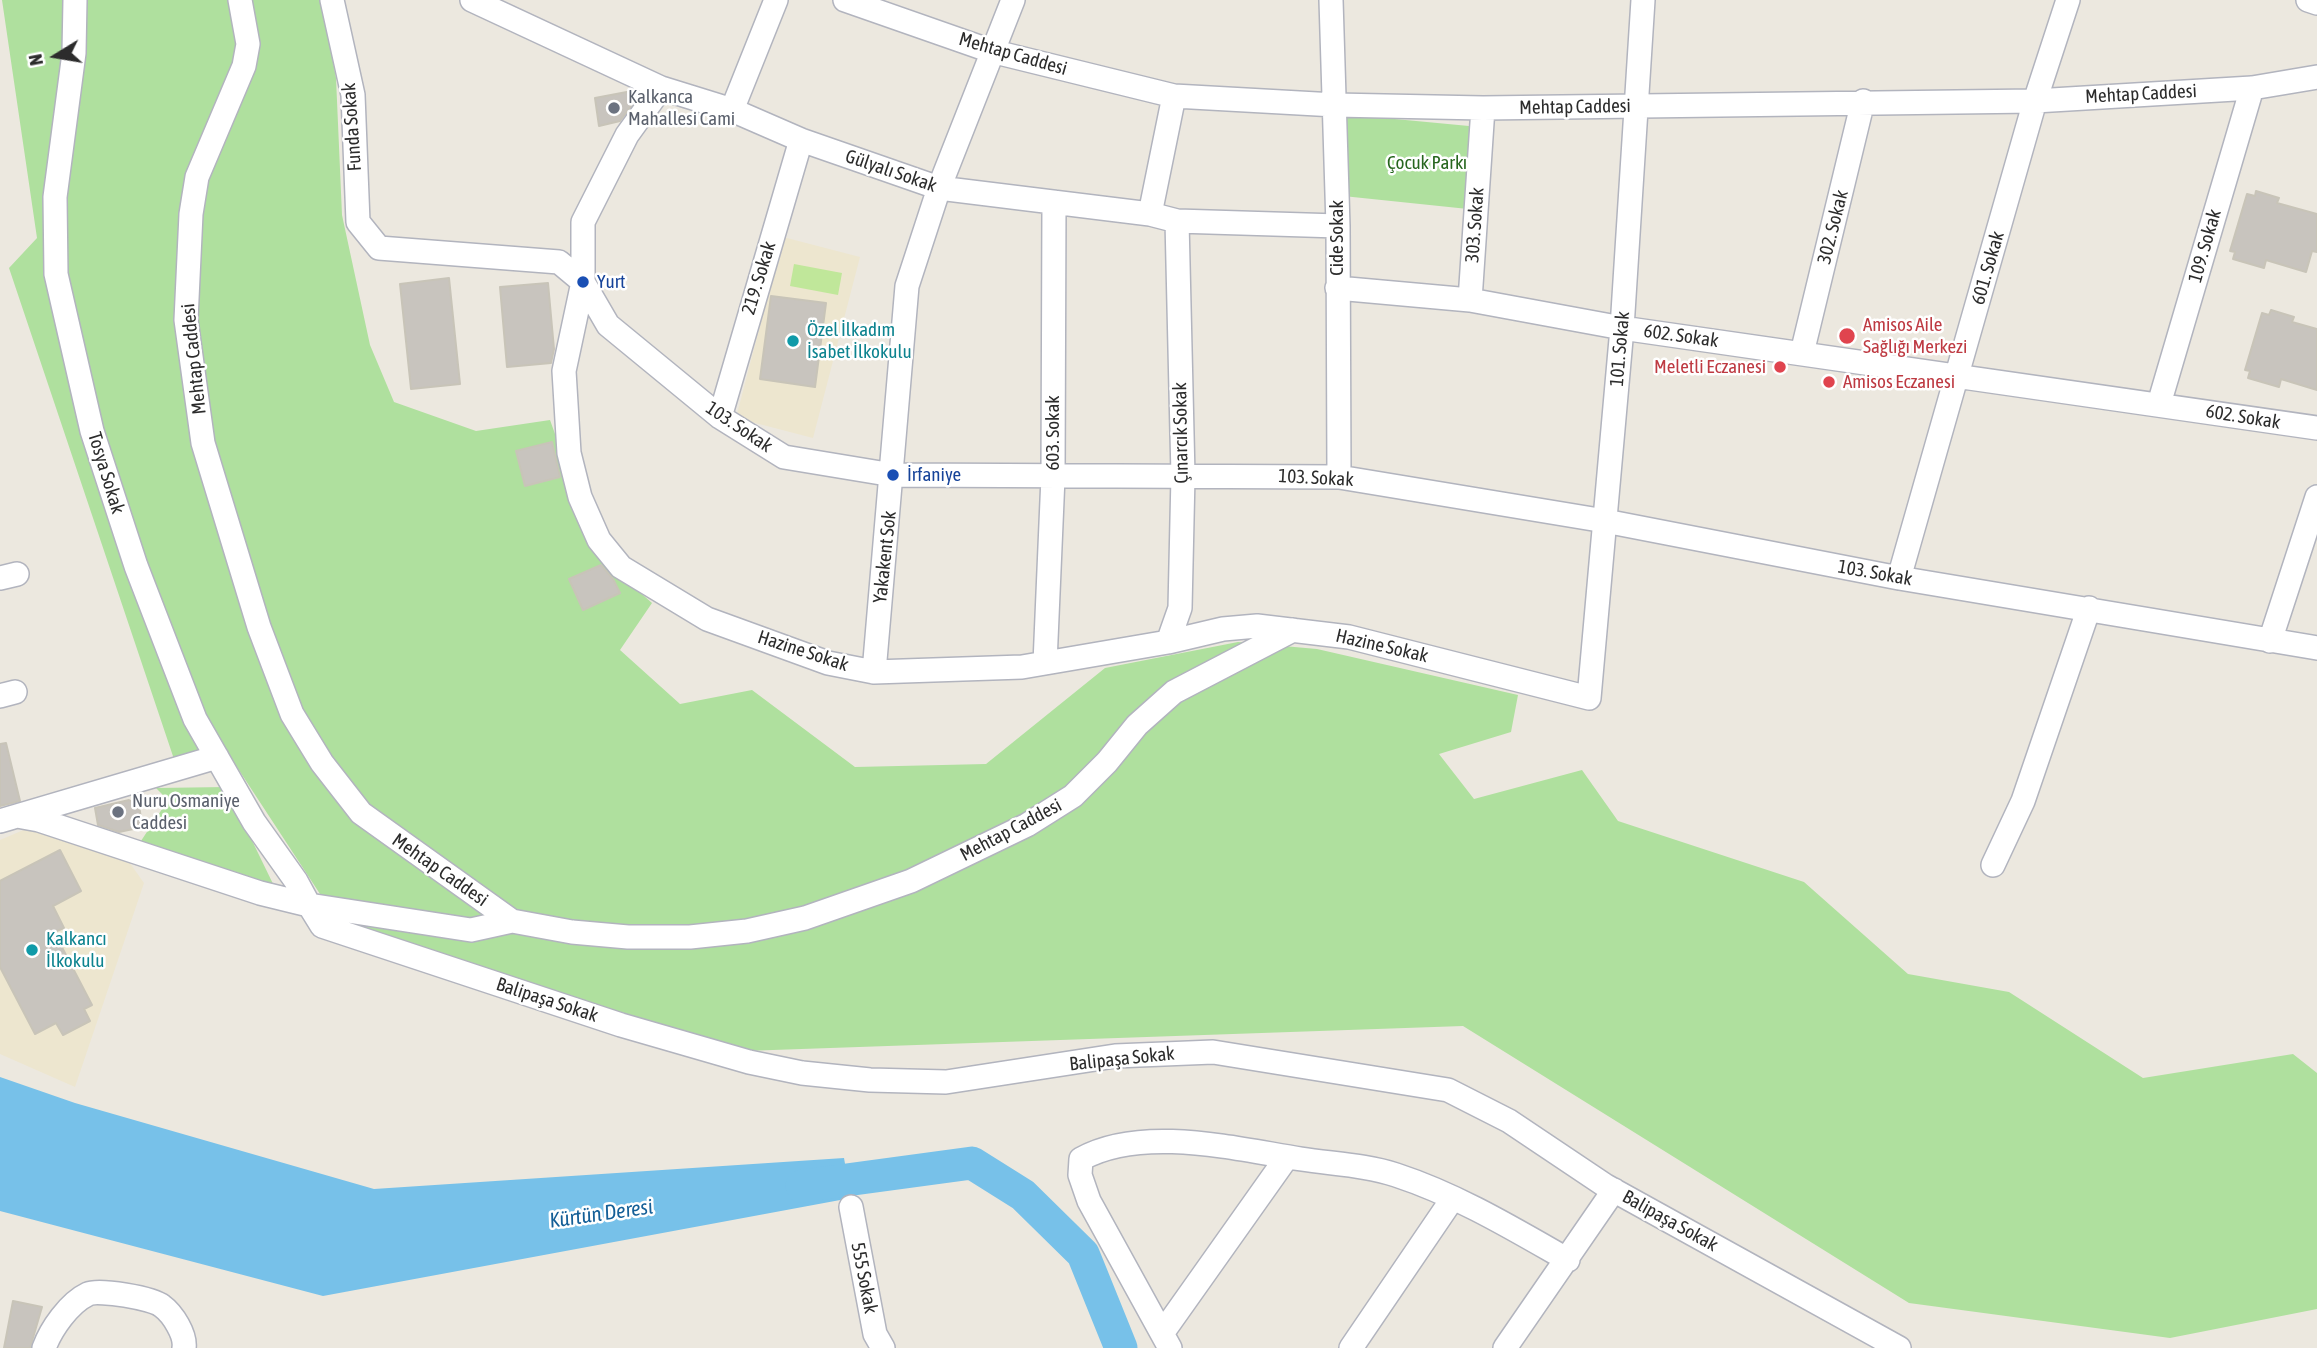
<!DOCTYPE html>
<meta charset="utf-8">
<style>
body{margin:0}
#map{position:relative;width:2317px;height:1348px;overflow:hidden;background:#ece8df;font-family:"Asap Condensed",sans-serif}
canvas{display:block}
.north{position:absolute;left:21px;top:21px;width:70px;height:70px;-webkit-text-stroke:5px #fff;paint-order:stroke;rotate:259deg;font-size:19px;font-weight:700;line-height:28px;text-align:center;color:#2c2c2c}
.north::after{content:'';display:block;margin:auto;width:24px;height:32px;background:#2c2c2c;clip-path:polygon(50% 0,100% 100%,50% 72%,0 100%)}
</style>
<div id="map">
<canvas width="2317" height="1348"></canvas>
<div class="north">N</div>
</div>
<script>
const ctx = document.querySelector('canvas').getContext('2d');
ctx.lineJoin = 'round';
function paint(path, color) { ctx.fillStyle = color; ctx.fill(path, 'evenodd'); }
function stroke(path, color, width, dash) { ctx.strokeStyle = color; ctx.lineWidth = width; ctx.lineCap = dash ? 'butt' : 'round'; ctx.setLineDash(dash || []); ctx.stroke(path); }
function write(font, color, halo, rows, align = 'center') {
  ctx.font = font + ' "Asap Condensed",sans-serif'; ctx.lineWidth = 5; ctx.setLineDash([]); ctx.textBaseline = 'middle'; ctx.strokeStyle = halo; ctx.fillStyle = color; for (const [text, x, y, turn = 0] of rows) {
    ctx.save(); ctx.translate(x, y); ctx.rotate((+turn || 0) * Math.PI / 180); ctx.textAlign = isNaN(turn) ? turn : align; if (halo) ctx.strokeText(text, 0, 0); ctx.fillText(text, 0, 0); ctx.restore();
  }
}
const education = new Path2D(`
 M 783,237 L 860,257 L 813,438 L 736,418 Z
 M 33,826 L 127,859 L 144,883 L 75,1087 L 0,1054 L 0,840 Z`);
const green = new Path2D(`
 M 2,0 L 322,0 L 336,78 L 342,215 L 370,345 L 394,402 L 476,431 L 550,420 L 599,556 L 652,603 L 620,650 L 680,704 L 752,690 L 855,767 L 986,764 L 1105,668 L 1238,642 L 1317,649 L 1518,695 L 1511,732 L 1439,754 L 1474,799 L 1582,770 L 1618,821 L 1804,882 L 1908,974 L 2009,992 L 2143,1078 L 2293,1054 L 2317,1073 L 2317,1309 L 2170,1338 L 1909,1303 L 1463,1026 L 744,1051 L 339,923 L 231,758 L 180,777 L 9,268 L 37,238 Z
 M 1342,114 L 1469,126 L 1468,209 L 1343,196 Z
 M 226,787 L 276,890 L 137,847 L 168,800 L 156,788 Z`);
const pitch = new Path2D(`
 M 794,264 L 842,273 L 838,295 L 790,286 Z`);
const water = new Path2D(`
 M 0,1077 L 75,1103 L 374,1189 L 844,1158 L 851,1198 L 323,1296 L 0,1211 Z`);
const river = new Path2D(`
 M 802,1186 L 972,1163 L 1023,1195 L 1083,1254 L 1121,1348`);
const building = new Path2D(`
 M 632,91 L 632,105 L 620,121 L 599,126 L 595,98 Z
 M 2256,191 L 2279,198 L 2277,203 L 2317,214 L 2317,252 L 2312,251 L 2306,272 L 2266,260 L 2264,268 L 2233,259 L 2235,252 L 2230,251 L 2247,194 L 2255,196 Z
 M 449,278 L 460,384 L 411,389 L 400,284 Z
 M 548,283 L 554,349 L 551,363 L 507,367 L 500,287 Z
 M 771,296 L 826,303 L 815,387 L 760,379 Z
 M 2271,310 L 2294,317 L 2292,322 L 2317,329 L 2317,390 L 2281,379 L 2279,387 L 2248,378 L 2250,371 L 2245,370 L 2262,313 L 2269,315 Z
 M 552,442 L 560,477 L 525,486 L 516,451 Z
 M 601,565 L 613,579 L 620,593 L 583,610 L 569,579 Z
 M 6,743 L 20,801 L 0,806 L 0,744 Z
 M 129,800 L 139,806 L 141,818 L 138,828 L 119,832 L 98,825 L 95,808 Z
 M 60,850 L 81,891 L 53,906 L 64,928 L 54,932 L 92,1005 L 84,1009 L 90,1021 L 63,1035 L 56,1023 L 35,1034 L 0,967 L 0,881 Z
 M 13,1301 L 42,1307 L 30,1348 L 4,1348 Z`);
const minor = new Path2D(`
 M 75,0 L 74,53 L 55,197 L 56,274 L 92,431 L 136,566 L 195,719 L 254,822 L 296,881 L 309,905 L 471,930 L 512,921
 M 240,0 L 248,44 L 244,66 L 197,177 L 191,214 L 186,320 L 203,443 L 259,627 L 292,714 L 322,763 L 361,813 L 512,921 L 572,932 L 628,937 L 690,937 L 747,931 L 805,918 L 911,881 L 1027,825 L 1073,796 L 1107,762 L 1137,725 L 1174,692 L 1293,630
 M 332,0 L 353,95 L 358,222 L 379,248 L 559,262 L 583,282 L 608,325 L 720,417 L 784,457 L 893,475 L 1339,477 L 1605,521 L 1899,578 L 2317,648
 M 472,0 L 661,88 L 732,110 L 801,140 L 939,188 L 1150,214 L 1177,221 L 1338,226
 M 845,0 L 991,51 L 1174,96 L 1335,105 L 1483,108 L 2035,101 L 2252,88 L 2317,77
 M 1331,0 L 1338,226 L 1339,477
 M 2308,0 L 2317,3
 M 661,88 L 627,135 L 583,222 L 583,282 L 564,371 L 569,453 L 580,497 L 599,540 L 621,567 L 707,619 L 828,663 L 874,672 L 1022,667 L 1168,642 L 1223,629 L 1257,626 L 1349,637 L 1589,698 L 1622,328 L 1643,0
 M 732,110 L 776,0
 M 1150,214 L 1174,96
 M 1337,288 L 1470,300 L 1622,328 L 2317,428
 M 1470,300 L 1483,108
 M 1802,353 L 1863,101
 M 2159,404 L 2252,88
 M 720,417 L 801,140
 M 0,578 L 17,574
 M 1899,578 L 2035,101 L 2068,0
 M 2270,641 L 2317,497
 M 1168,642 L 1180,608 L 1183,476 L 1177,221
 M 1045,663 L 1053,477 L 1054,202
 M 874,672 L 907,286 L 939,188 L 1013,0
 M 0,696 L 15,692
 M 17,816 L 39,820 L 260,893 L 309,905 L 322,926 L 621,1025 L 749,1062 L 802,1073 L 870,1080 L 946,1082 L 1115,1056 L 1213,1052 L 1448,1090 L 1509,1121 L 1606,1186 L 1899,1348
 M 0,821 L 217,757
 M 1993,865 L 2023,801 L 2089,608
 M 851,1207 L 875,1334 L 883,1348
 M 1163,1332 L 1287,1157
 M 44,1348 C 51,1329 69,1303 88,1294 C 99,1289 152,1298 162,1306 C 173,1314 186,1335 184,1348
 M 1170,1348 L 1089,1201 L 1080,1175 L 1081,1159 C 1142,1125 1236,1149 1301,1159 C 1332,1164 1366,1165 1396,1175 C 1457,1195 1512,1228 1568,1260
 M 1351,1348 L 1453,1198
 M 1505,1348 L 1614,1190`);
const markers = [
 [614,108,7,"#6b7280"],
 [583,282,7,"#1a4fb4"],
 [1847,336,9,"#e0444e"],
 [793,341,7,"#0f9aa8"],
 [1780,367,7,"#e0444e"],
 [1829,382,7,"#e0444e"],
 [893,475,7,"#1a4fb4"],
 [118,812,7,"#6b7280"],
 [32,950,7,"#0f9aa8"]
];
const streetNames = [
 ["Mehtap Caddesi",1013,54,16],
 ["Mehtap Caddesi",2141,94,-3],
 ["Mehtap Caddesi",1575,107,-1],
 ["Funda Sokak",352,127,-94],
 ["Gülyalı Sokak",891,171,19],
 ["303. Sokak",1475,225,-86],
 ["302. Sokak",1833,227,-76],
 ["Cide Sokak",1337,238,-90],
 ["109. Sokak",2205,246,-74],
 ["601. Sokak",1988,268,-74],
 ["219. Sokak",759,278,-73],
 ["602. Sokak",1681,336,8],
 ["101. Sokak",1620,349,-85],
 ["Mehtap Caddesi",194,359,-96],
 ["602. Sokak",2243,417,9],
 ["103. Sokak",739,427,34],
 ["603. Sokak",1053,433,-90],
 ["Çınarcık Sokak",1181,433,-91],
 ["Tosya Sokak",106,473,73],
 ["103. Sokak",1316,478,3],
 ["Yakakent Sok",885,557,-84],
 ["103. Sokak",1875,573,10],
 ["Hazine Sokak",1382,646,13],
 ["Hazine Sokak",803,651,18],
 ["Mehtap Caddesi",1011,830,-28],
 ["Mehtap Caddesi",440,870,35],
 ["Balipaşa Sokak",547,1000,18],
 ["Balipaşa Sokak",1122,1059,-6],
 ["Balipaşa Sokak",1670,1221,29],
 ["555 Sokak",864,1278,79]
];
const worshipNames = [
 ["Kalkanca",628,97],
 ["Mahallesi Cami",628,119],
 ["Nuru Osmaniye",132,801],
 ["Caddesi",132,823]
];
const parkNames = [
 ["Çocuk Parkı",1427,163]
];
const transitNames = [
 ["Yurt",597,282],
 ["İrfaniye",907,475]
];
const healthNames = [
 ["Amisos Aile",1863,325],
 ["Sağlığı Merkezi",1863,347],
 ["Meletli Eczanesi",1766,367,"right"],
 ["Amisos Eczanesi",1843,382]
];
const cultureNames = [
 ["Özel İlkadım",807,330],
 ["İsabet İlkokulu",807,352],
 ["Kalkancı",46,939],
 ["İlkokulu",46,961]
];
const waterNames = [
 ["Kürtün Deresi",601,1214,-8]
];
paint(education, '#ede6cf');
paint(green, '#afe09e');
paint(pitch, '#c0e79a');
paint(water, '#77c1e9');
stroke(river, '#77c1e9', 33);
paint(building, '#c8c4be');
stroke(building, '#c8c4b8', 2);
stroke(minor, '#b2b4be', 26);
stroke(minor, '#fff', 23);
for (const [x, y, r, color] of markers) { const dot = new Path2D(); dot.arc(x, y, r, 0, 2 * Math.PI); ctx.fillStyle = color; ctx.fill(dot); stroke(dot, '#fff', 2.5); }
write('19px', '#2c2c2c', '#fff', streetNames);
write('19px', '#5b616d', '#fff', worshipNames, 'left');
write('19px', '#27661e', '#fff', parkNames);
write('19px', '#164399', '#fff', transitNames, 'left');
write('19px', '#be3a42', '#fff', healthNames, 'left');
write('19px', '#0d838f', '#fff', cultureNames, 'left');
write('italic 21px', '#145f97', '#fff', waterNames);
</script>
